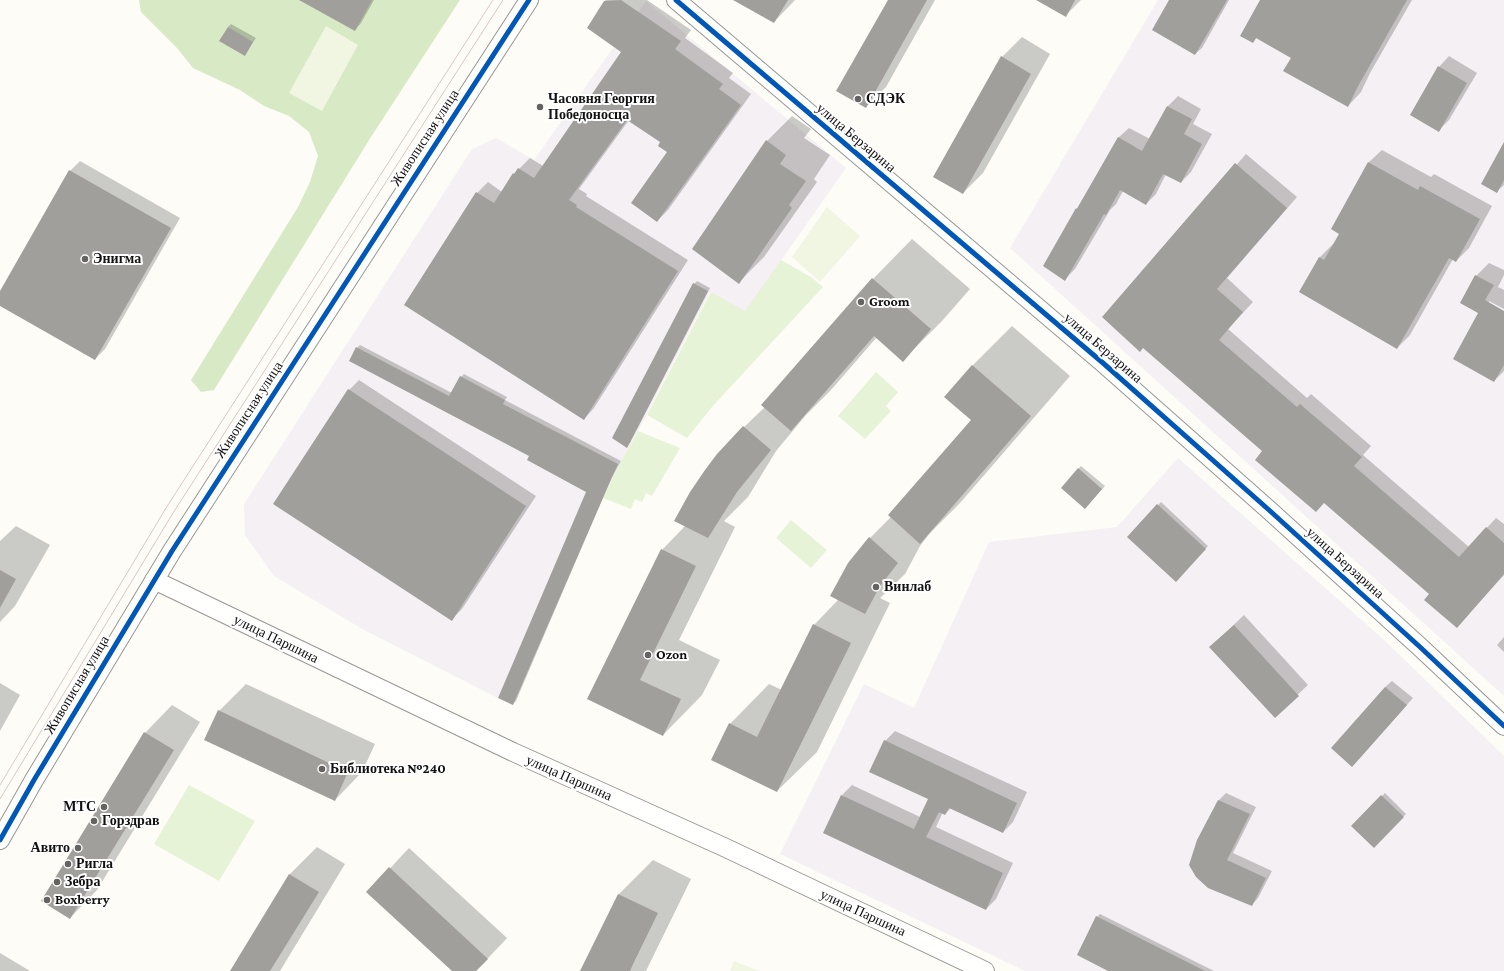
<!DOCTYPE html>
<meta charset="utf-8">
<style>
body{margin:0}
canvas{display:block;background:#fdfcf7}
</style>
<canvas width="1504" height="971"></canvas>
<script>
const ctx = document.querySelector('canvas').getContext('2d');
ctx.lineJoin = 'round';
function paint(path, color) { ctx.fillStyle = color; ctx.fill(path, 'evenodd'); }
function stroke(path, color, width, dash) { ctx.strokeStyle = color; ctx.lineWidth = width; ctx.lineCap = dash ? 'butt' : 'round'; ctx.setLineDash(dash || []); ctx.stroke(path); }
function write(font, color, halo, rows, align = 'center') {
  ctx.font = font + ' "Crimson Pro",serif'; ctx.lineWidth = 4; ctx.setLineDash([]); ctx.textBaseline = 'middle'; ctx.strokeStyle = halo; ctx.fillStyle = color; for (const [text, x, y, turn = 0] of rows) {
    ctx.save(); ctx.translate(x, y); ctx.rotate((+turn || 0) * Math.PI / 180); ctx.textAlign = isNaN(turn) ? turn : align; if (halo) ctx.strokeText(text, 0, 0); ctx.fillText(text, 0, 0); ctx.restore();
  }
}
const industrial = new Path2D(`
 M 1158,0 L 1504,0 L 1504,696 L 1010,248 Z
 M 646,1 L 846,168 L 745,312 L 710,292 L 638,431 L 609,484 L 513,705 L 494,696 L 364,630 L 274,576 L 245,535 L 244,504 L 472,149 L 496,138 L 534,160 Z
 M 1178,458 L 1383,639 L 1504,756 L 1504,971 L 1025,971 L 780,854 L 864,684 L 914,708 L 989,542 L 1117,527 Z`);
const green = new Path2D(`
 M 781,260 L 811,277 L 823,287 L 712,407 L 687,438 L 647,415 L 711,292 L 745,311 Z
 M 876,372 L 898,392 L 886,406 L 891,411 L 865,439 L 838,416 Z
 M 638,431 L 680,448 L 652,496 L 646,493 L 642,502 L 635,499 L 631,509 L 603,498 L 609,484 Z
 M 791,520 L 827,550 L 811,568 L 776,538 Z
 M 189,785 L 255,821 L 219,881 L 154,844 Z`);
const forest = new Path2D(`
 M 139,0 L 460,0 L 371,137 L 214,390 L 201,392 L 191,380 L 298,207 L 310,182 L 318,156 L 309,132 L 289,116 L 264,106 L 240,90 L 193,68 L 177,48 L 141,12 Z`);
const pitch = new Path2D(`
 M 326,26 L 358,45 L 322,111 L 289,93 Z
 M 827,207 L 860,236 L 820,282 L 792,257 Z
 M 734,961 L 759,971 L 730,971 Z`);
const shadow = new Path2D(`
 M 301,0 L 374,0 L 361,23 L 355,30 Z
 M 606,0 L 647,0 L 691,30 L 685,38 L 733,73 L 729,78 L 751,94 L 668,210 L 657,221 L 668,152 L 661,141 L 629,120 L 579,189 L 587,194 L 586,196 L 688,260 L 594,408 L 584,419 L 477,193 L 488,182 L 502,192 L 514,174 L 530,158 L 543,166 L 623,52 L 605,1 Z
 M 749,0 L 795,0 L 774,22 Z
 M 889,0 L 935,0 L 886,87 L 866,107 Z
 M 1038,0 L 1081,0 L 1065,16 Z
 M 1171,0 L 1229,0 L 1202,48 L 1195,54 Z
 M 1261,0 L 1412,0 L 1370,73 L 1361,92 L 1348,106 L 1292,57 L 1257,37 L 1253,42 Z
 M 231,24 L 256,38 L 245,54 L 228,27 Z
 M 1022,37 L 1050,54 L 983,173 L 963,193 L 1002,57 Z
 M 1449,56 L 1477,73 L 1449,120 L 1439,130 L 1439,67 Z
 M 1178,96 L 1201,109 L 1193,124 L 1212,134 L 1191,172 L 1181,182 L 1166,174 L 1156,194 L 1146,204 L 1123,191 L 1116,204 L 1110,210 L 1075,269 L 1065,279 L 1044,265 L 1118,138 L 1129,128 L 1150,139 L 1168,106 Z
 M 792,116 L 811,129 L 804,138 L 830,155 L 814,179 L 817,182 L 764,257 L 739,282 L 767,141 Z
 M 1504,144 L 1504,185 L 1496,192 Z
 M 1382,150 L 1431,177 L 1434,174 L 1492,206 L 1469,248 L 1456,261 L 1453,259 L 1410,335 L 1397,348 L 1300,292 L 1320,257 L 1333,244 L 1334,245 L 1340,234 L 1332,229 L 1369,162 Z
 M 1246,154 L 1297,197 L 1227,278 L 1253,302 L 1228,329 L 1307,398 L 1311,394 L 1371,446 L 1363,455 L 1469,547 L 1496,518 L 1504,524 L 1504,575 L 1457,627 L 1431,594 L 1143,347 L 1103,317 Z
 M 80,161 L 180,218 L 105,349 L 95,359 L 0,305 L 0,293 L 70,171 Z
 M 912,239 L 970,289 L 942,321 L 903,360 L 877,337 L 831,390 L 806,415 L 776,451 L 748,497 L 724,521 L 735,527 L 679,640 L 720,660 L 702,695 L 663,735 L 589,698 L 662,550 L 685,526 L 744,427 L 765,407 L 763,405 L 873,279 Z
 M 1489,263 L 1504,270 L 1504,275 L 1498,287 L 1504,290 L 1504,309 L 1489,301 L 1489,303 L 1504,312 L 1504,371 L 1494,381 L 1479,313 L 1476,276 Z
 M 697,281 L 710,288 L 630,443 L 627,446 L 694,284 Z
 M 1012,326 L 1070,376 L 960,503 L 930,533 L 920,546 L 905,574 L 880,598 L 890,603 L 817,752 L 777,791 L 730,724 L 769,684 L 782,690 L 814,625 L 839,599 L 870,538 L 891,517 L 972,420 L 945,397 L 973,365 Z
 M 360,345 L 452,393 L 461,377 L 464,374 L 507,397 L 505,400 L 621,461 L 611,479 L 516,701 L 513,704 L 588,491 L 357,348 Z
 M 359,380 L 536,496 L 462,609 L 452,619 L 349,390 Z
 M 1081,466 L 1105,486 L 1088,505 L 1078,469 Z
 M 1161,502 L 1208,546 L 1176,581 L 1128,537 Z
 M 16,526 L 50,545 L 15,606 L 0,622 L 0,541 Z
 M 1244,615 L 1308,685 L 1275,716 L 1221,637 Z
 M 1504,637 L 1504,652 L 1497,645 Z
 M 1392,681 L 1413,698 L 1359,759 L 1385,687 Z
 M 0,683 L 20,695 L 0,731 Z
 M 246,684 L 375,744 L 362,772 L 335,800 L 219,711 Z
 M 172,705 L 200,722 L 97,890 L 70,918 L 145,733 Z
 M 895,731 L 1027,792 L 1013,822 L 1003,832 L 951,808 L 945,814 L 943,812 L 936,827 L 1013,863 L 996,899 L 986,909 L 842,795 L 852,785 L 920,817 L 929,799 L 885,741 Z
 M 1226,793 L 1256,807 L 1233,853 L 1272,871 L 1258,898 L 1252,905 L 1194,852 L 1219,800 Z
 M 1385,793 L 1406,814 L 1374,847 L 1352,826 Z
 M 317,847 L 345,864 L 280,971 L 231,971 L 290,874 Z
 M 409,848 L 507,938 L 476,971 L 453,971 L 368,892 Z
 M 653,860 L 691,879 L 646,971 L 582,971 L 619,894 Z
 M 1100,914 L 1214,971 L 1111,971 L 1097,917 Z
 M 0,953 L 30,971 L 0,971 Z`);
const building = new Path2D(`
 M 299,0 L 372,0 L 355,31 Z
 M 621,0 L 681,41 L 675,49 L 723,84 L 719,89 L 741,105 L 657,222 L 631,203 L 667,152 L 658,146 L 660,142 L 627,120 L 569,200 L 577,205 L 576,207 L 678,271 L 584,420 L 404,305 L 476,192 L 494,203 L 513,173 L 514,174 L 518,168 L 534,178 L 621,52 L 587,28 L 604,1 Z
 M 733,0 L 788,0 L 774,23 Z
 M 888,0 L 927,0 L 866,108 L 836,91 Z
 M 1036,0 L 1075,0 L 1066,17 Z
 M 1169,0 L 1227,0 L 1195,55 L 1152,30 Z
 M 1260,0 L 1407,0 L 1357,88 L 1348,107 L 1283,71 L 1291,58 L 1256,38 L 1253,43 L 1240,36 Z
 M 228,27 L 253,42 L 245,56 L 219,41 Z
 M 1001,56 L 1031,74 L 963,194 L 933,177 Z
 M 1438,66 L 1467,83 L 1439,132 L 1410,115 Z
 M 1167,106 L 1192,119 L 1184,134 L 1202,144 L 1181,183 L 1163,174 L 1146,205 L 1120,190 L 1106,215 L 1104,214 L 1065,281 L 1043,266 L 1076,208 L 1077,209 L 1118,137 L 1142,151 Z
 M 766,140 L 786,155 L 780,164 L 806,181 L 789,205 L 792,208 L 739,284 L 692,249 Z
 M 1504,142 L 1504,180 L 1497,193 L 1481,184 Z
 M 1368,162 L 1418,190 L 1420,186 L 1480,219 L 1456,262 L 1449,258 L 1397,349 L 1299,292 L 1319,257 L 1324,260 L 1339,234 L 1331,229 Z
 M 1235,163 L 1287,208 L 1217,289 L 1243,312 L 1219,340 L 1297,407 L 1300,404 L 1362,457 L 1354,466 L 1459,557 L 1486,527 L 1504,543 L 1504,574 L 1457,628 L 1424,600 L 1429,594 L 1324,503 L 1316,512 L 1255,460 L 1262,451 L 1143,348 L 1140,352 L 1102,317 Z
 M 69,170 L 171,228 L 95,360 L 0,306 L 0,291 Z
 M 1475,275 L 1494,285 L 1485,300 L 1504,311 L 1504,365 L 1494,382 L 1453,359 L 1478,313 L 1460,303 Z
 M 872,278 L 931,329 L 903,362 L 874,336 L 791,431 L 761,405 Z
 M 693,283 L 708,291 L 627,448 L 612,438 Z
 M 356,347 L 449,396 L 460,376 L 505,400 L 503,404 L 618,464 L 609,484 L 513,705 L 498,698 L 586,492 L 527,460 L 529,456 L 349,361 Z
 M 972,365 L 1031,416 L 920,544 L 888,515 L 971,420 L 944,397 Z
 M 348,389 L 526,506 L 452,621 L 273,504 Z
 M 743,426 L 771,450 L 737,492 L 708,538 L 674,521 L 690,492 L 705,470 L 717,454 Z
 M 1078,468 L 1102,489 L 1085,509 L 1061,488 Z
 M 1157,504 L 1206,549 L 1176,582 L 1127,537 Z
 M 869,537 L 898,563 L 880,586 L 865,614 L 830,596 L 848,563 Z
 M 661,549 L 696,566 L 640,680 L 681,699 L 663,736 L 587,699 Z
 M 0,570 L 16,579 L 0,608 Z
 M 813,624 L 851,643 L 777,792 L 711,760 L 729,723 L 757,737 Z
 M 1234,625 L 1299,696 L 1275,718 L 1209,647 Z
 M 1385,687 L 1407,705 L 1352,767 L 1331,748 Z
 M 218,710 L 348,772 L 335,801 L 204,740 Z
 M 144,732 L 174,750 L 70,919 L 41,901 Z
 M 884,740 L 1017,803 L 1003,833 L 949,808 L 945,815 L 939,812 L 926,837 L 1003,873 L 986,910 L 823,833 L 841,795 L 914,829 L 928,799 L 869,772 Z
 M 1381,795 L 1404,817 L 1374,848 L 1351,826 Z
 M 1218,800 L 1250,814 L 1227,860 L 1266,878 L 1252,906 L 1208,888 L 1196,877 L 1189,865 L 1197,840 Z
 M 389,867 L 488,959 L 476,971 L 452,971 L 366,892 Z
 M 289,874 L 319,892 L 270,971 L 230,971 Z
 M 618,894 L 658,913 L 635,960 L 630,971 L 580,971 Z
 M 1096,916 L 1205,971 L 1108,971 L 1077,955 Z`);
const tertiary = new Path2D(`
 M 676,0 L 1103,363 L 1269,510 L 1420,647 L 1504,726
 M 154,580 L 513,752 L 726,848 L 985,971
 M 0,840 L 34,780 L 172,551 L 529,0`);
const tram = new Path2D(`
 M 0,785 L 166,508 L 493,0
 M 0,799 L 173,513 L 503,0`);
const cycleway = new Path2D(`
 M 676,0 L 1103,363 L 1269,510 L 1420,647 L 1504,726
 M 0,840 L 34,780 L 172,551 L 529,0`);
const markers = [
 [858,99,4,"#646362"],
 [540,107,4,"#646362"],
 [85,259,4,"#646362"],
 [861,302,4,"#646362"],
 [876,587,4,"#646362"],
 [648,655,4,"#646362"],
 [322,769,4,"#646362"],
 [104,807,4,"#646362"],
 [94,821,4,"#646362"],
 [78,848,4,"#646362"],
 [68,864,4,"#646362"],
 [57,882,4,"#646362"],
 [47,900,4,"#646362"]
];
const poiNames = [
 ["Часовня Георгия",548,99],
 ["Победоносца",548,115],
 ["СДЭК",866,99],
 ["Энигма",93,259],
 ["Groom",869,302],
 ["Винлаб",884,587],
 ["Ozon",656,655],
 ["Библиотека №240",330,769],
 ["МТС",96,807,"right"],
 ["Горздрав",102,821],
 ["Авито",70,848,"right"],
 ["Ригла",76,864],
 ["Зебра",65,882],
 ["Boxberry",55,900]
];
const streetNames = [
 ["Живописная улица",425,138,-57],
 ["улица Берзарина",856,138,40],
 ["улица Берзарина",1103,348,41],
 ["Живописная улица",249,410,-57],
 ["улица Берзарина",1345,563,42],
 ["улица Паршина",276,639,26],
 ["Живописная улица",77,685,-59],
 ["улица Паршина",569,778,24],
 ["улица Паршина",863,913,25]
];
paint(industrial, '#f5f0f3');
paint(green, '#e7f3d7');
paint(forest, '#d8eac5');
paint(pitch, '#f0f6e1');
paint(shadow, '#0003');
paint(building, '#a19f9c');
stroke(tertiary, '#979795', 20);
stroke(tertiary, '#fffffe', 18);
stroke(tram, '#d9c6c7', 1);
stroke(cycleway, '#0057b8', 5);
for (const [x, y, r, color] of markers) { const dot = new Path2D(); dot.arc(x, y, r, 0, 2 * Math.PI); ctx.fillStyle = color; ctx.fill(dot); stroke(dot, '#fff', 1.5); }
write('bold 14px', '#111', '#fff', poiNames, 'left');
write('14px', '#111', '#fff', streetNames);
</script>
